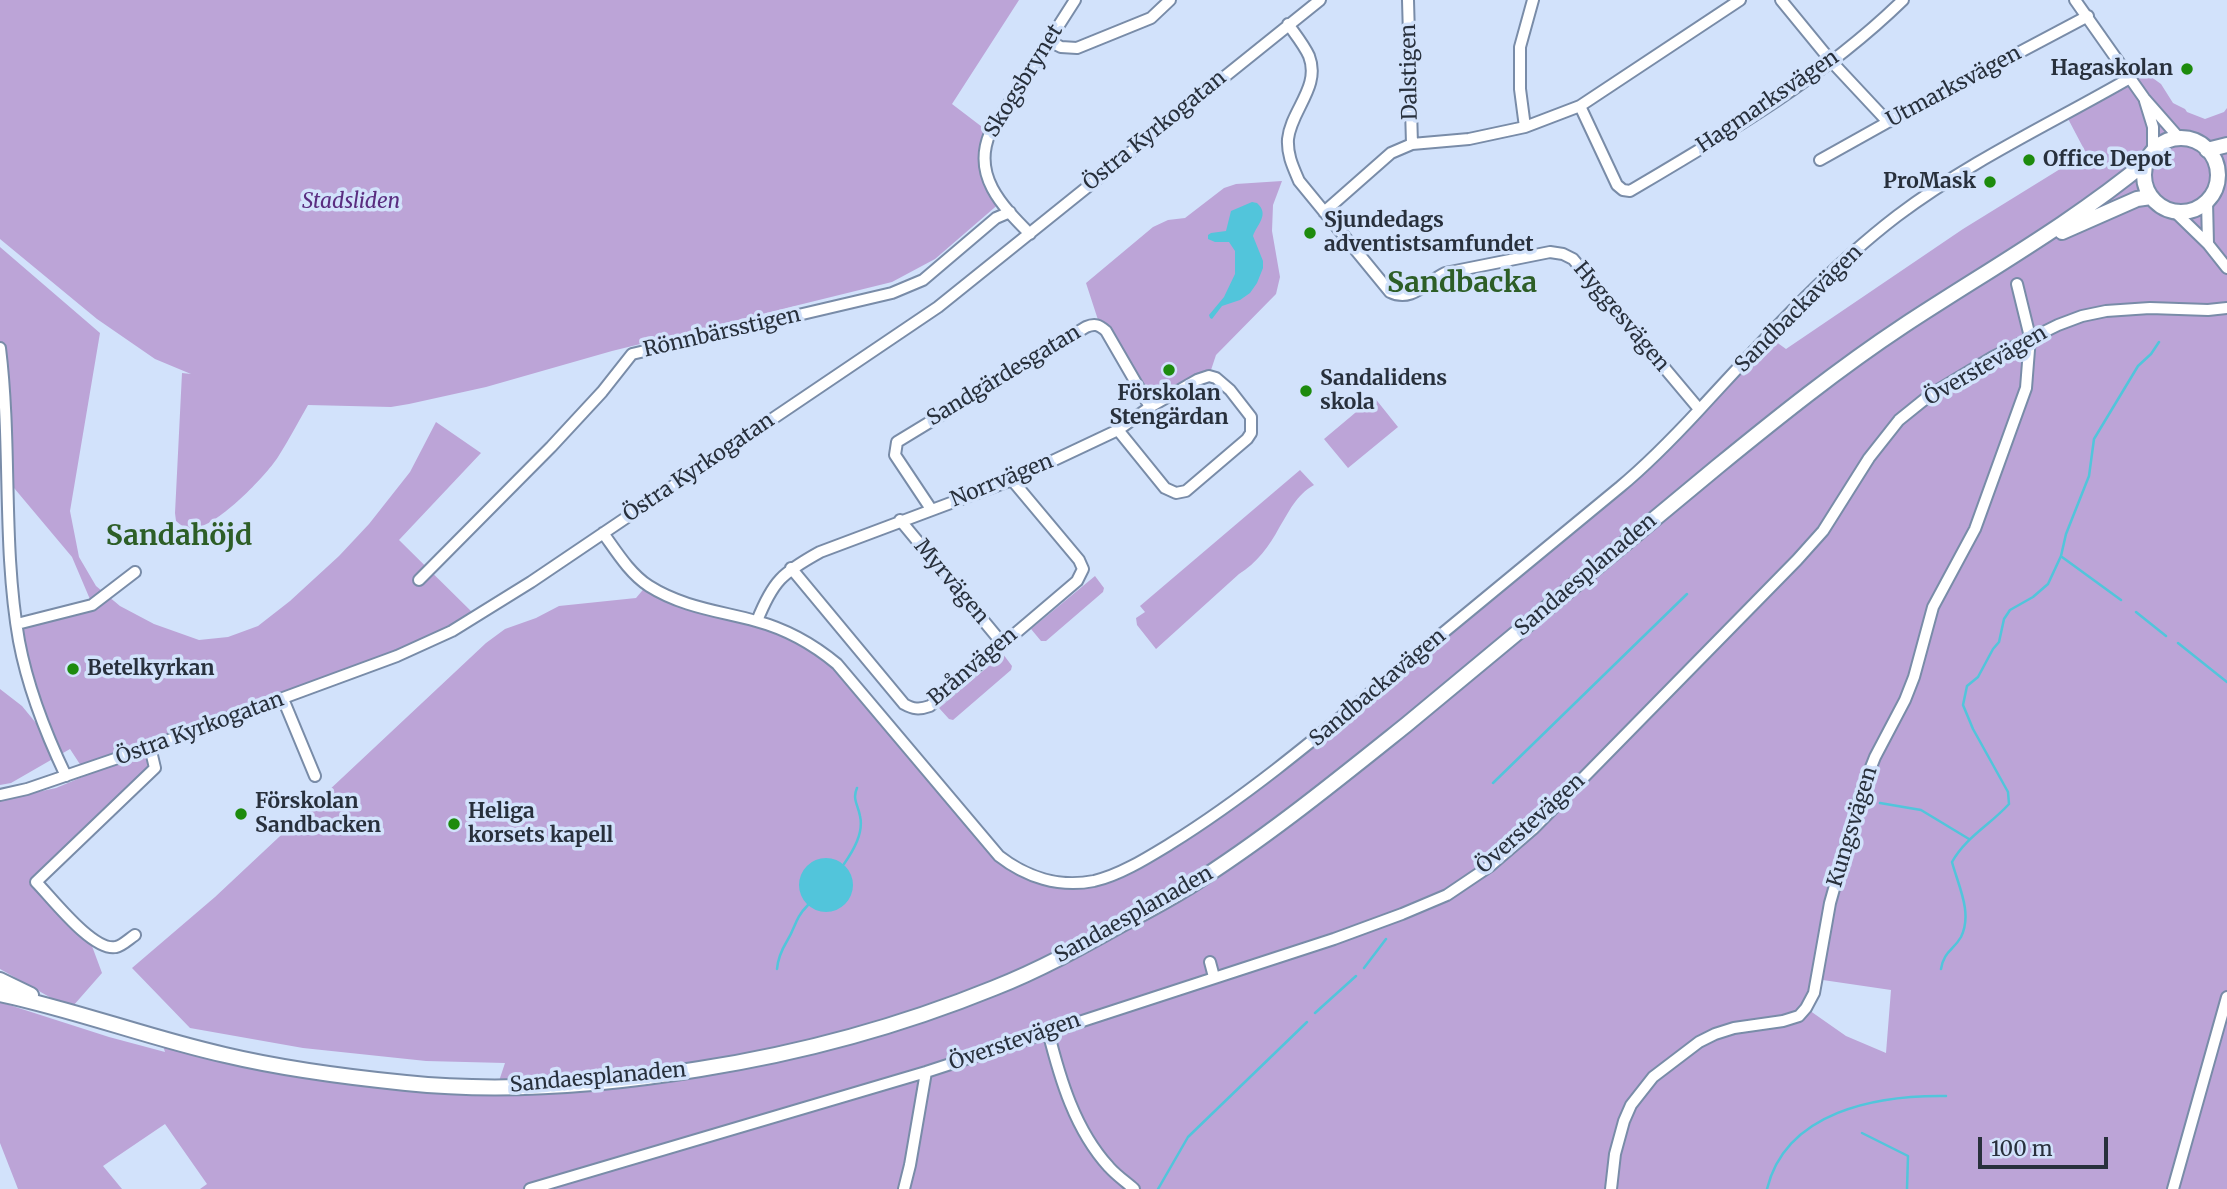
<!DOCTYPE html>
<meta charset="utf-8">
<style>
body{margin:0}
#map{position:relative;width:2227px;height:1189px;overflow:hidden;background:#d2e2fb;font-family:Merriweather,serif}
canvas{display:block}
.scale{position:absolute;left:1978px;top:1137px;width:130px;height:32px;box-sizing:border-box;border:4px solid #28303c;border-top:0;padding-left:9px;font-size:21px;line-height:24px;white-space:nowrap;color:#28303c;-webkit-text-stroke:5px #d2e2fb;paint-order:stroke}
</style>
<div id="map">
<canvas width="2227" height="1189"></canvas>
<div class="scale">100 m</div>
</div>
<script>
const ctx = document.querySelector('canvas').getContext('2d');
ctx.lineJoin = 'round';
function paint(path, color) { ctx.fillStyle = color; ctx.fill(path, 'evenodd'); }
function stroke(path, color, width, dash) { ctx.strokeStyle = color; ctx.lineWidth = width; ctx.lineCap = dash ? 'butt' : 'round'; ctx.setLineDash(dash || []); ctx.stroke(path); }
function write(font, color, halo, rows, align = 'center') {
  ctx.font = font + ' Merriweather,serif'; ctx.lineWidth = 7; ctx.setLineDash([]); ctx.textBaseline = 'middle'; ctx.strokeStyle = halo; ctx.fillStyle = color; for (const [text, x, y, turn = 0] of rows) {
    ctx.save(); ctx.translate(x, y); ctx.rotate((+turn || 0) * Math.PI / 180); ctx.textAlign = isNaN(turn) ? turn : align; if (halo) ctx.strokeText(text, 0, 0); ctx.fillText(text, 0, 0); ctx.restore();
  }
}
const green = new Path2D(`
 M 0,0 L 1019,0 L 952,104 L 990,133 L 983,157 L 1001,202 L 935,259 L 892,282 L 612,351 L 486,387 L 409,404 L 391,407 L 308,405 C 298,422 289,440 278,457 C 265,477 219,524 196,528 C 187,530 182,526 176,521 L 175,513 L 182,373 L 191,374 L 155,359 L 97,319 L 0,239 Z
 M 2143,71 L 2161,84 L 2173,103 L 2185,109 L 2187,112 L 2205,119 L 2224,112 L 2227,108 L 2227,1189 L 200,1189 L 207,1184 L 165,1124 L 103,1166 L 122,1189 L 18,1189 L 0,1143 L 0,1002 L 109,1037 L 165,1052 L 161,1039 L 229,1056 L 497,1087 L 505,1063 L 426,1061 L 303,1048 L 190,1028 L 132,968 L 215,897 L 486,643 L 505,629 L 536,618 L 559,606 L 636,598 L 647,585 L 817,648 L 999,856 L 1045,880 L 1097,880 L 1200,825 L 1620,487 L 1768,336 L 1786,349 L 1963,229 L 2086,153 L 2065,113 ZM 1816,979 L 1891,990 L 1886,1053 L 1846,1036 L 1806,1008 Z
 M 1282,181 L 1273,205 L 1272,231 L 1280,277 L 1276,294 L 1216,355 L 1209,376 L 1150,407 L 1100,326 L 1086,283 L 1153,227 L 1168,220 L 1185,218 L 1224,188 L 1236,184 Z
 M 0,247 L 100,333 L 70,511 L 79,557 L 96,586 L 120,606 L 154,624 L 199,640 L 228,637 L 258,626 L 290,601 L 339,556 L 369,524 L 410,472 L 436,422 L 481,453 L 399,540 L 476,616 L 452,631 L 150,747 L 155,768 L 37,881 L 89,938 L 102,973 L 73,1006 L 53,999 L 0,969 L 0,800 L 56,788 L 87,775 L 70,749 L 11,783 L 0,785 L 0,689 L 22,706 L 45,734 L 17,624 L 92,604 L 72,557 L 9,482 L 0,348 Z
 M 1374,397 L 1398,427 L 1348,468 L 1324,439 Z
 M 1300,470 L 1314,485 C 1296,495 1289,512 1279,528 C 1270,545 1256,564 1239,574 L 1156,649 L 1137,625 L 1136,618 L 1145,612 L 1140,606 Z
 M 1095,576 L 1104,588 L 1103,592 L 1046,641 L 1041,641 L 1031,629 Z
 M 1003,654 L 1012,666 L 1011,670 L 953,720 L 949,719 L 939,708 Z`);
const water = new Path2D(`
 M 1252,202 L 1257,203 C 1270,215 1257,224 1253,236 L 1263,261 L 1263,268 L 1257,283 L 1250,293 L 1240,300 L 1222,306 L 1212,319 L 1210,318 L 1209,315 L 1224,297 L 1235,274 L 1235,251 L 1229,242 L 1215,242 L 1208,239 L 1208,235 L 1211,233 L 1226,231 L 1231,211 Z
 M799 885a27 27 0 1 1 54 0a27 27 0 1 1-54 0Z`);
const stream = new Path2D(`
 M 2062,557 L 2121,600
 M 2136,612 L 2166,636
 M 2178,643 L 2227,682
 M 1493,783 L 1687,594
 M 1880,803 L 1921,810 L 1969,839
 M 844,864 C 853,851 864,833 860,816 C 858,805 852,799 857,788
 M 1364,968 L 1386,939
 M 777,969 C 778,958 781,951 787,941 C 796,927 794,919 808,905
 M 1941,969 C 1944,951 1953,951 1961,937 C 1973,913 1958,885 1952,862 C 1966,837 1990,825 2009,804 L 2008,792 L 1973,729 L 1963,705 L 1967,686 L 1978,677 L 1993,649 L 1999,642 L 2004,619 L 2010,610 L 2033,597 L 2048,584 L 2061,556 L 2066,534 L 2089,476 L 2094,439 L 2138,366 L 2151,354 L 2159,342
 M 1315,1013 L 1356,976
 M 1862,1133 L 1908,1156 L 1907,1189
 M 1158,1189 L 1188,1137 L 1307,1022
 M 1767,1189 C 1786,1111 1877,1095 1946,1096`);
const minor = new Path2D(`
 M 1408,0 L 1412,144
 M 1781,0 L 1831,61 L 1888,122
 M 2075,0 L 2144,98 L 2180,139
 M 1288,24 C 1295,34 1304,45 1309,56 C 1321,87 1291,110 1288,139 C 1287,155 1293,167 1299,181 L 1390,292 C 1412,303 1426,282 1445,273 L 1550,252 L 1563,254 L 1573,259 L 1699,409
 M 1049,41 L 1061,47 L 1077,48 L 1151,18 L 1170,0
 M 2145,101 L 2153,127 L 2153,151
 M 1580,106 L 1617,185 L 1623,190 L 1630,191 C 1725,135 1823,78 1903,0
 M 1525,127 L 1520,89 L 1520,47 L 1533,0
 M 1820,160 L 1888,122 L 2088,16
 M 2207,201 L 2208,244
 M 2174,211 L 2208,244 L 2227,268
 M 1324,212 L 1391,153 L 1412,144 L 1469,139 L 1525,127 L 1580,106 L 1740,0
 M 1030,234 C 1001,205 972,175 990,133 L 1075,0
 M 0,348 C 12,445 2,545 19,641 C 28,689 45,732 66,776
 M 931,509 L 895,455 L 897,442 L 1086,327 C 1095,323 1099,325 1106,331 L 1150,407
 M 900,520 L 1002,643
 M 603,533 C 616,551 630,574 649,586 C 682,607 719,611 756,621 C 786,629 813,644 837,664 L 999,856 C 1026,877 1059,888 1094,881 C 1120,875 1147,858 1170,844 C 1247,796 1316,738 1386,680 C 1464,615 1542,551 1620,487 C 1649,463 1674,437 1700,409 C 1762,342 1824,272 1897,216 C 1970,161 2052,123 2130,78
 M 791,568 L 904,704 C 913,709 919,710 930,706 L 1077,581 L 1083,569 L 1079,560 L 1012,480
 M 419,580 L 551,447 L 602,392 L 632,354 L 892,293 L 923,280 L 996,218 L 1010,212
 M 757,621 C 773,581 782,573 820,552 L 1012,480 L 1118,430 L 1150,407 L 1197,380 L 1209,376 L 1216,378 L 1230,390 L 1251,417 L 1251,433 L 1247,439 L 1186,491 L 1176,493 L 1165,488 L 1118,430
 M 17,624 L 92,605 L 135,572
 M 283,699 L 315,776
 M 0,795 L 27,789 L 150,747 L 397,656 L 452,631 L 531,582 L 938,307 L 1320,0
 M 135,935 C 129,939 122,946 116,947 C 93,952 52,898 36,882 L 155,768 L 150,747
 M 1210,962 L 1214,977
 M 1048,1031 C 1060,1079 1075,1130 1109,1167 C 1116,1175 1126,1182 1134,1189
 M 530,1189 L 926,1072 L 1334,939 L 1402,914 L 1447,895 L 1490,866 L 1533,829 L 1797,560 L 1823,531 L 1869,458 L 1899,420 L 1930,395 L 1993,357 L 2058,325 L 2082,316 L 2106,311 L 2150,308 L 2208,310 L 2227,308
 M 904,1189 L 910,1165 L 926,1072
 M 1611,1189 L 1615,1154 L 1624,1121 L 1631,1105 L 1653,1077 L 1699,1042 L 1715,1034 L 1734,1028 L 1783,1021 L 1799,1016 L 1806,1008 L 1814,993 L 1830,903 L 1862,790 L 1875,757 L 1905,700 L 1914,677 L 1933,607 L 1975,529 L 2026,388 L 2030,337 L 2017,284
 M 2173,1189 L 2227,997`);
const major = new Path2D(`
 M2144 175a37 37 0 1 1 74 0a37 37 0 1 1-74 0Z
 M 2207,150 L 2227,145
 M 2062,232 L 2137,199 L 2151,197
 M 0,980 L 31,995
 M 0,994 C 76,1010 149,1038 225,1055 C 284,1069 346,1077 406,1083 C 503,1093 604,1085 700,1069 C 802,1053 898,1027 994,988 C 1040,970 1083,946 1126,922 C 1147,911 1169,899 1190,886 C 1266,838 1336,781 1406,725 C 1510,640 1613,552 1717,467 C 1777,418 1838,369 1903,326 C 1985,272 2071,224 2147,161`);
const markers = [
 [2187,69,7,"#1d8b0d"],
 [2029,160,7,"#1d8b0d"],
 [1990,182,7,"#1d8b0d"],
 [1310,233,7,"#1d8b0d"],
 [1169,370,7,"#1d8b0d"],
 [1306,391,7,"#1d8b0d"],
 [73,669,7,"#1d8b0d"],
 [241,814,7,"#1d8b0d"],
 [454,824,7,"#1d8b0d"]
];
const poiNames = [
 ["Hagaskolan",2173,69,"right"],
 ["Office Depot",2043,160],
 ["ProMask",1976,182,"right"],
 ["Sjundedags",1324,221],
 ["adventistsamfundet",1324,245],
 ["Sandalidens",1320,379],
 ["skola",1320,403],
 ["Förskolan",1169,394,"center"],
 ["Stengärdan",1169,418,"center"],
 ["Betelkyrkan",87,669],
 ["Förskolan",255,802],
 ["Sandbacken",255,826],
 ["Heliga",468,812],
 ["korsets kapell",468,836]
];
const streetNames = [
 ["Dalstigen",1410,72,-91],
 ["Skogsbrynet",1024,81,-58],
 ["Utmarksvägen",1954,87,-28],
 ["Hagmarksvägen",1768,102,-34],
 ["Östra Kyrkogatan",1155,131,-39],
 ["Sandbackavägen",1799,309,-45],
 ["Hyggesvägen",1621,317,50],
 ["Rönnbärsstigen",722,333,-13],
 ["Överstevägen",1986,366,-30],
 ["Sandgärdesgatan",1004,376,-31],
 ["Östra Kyrkogatan",699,468,-34],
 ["Norrvägen",1002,481,-22],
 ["Sandaesplanaden",1586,575,-40],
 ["Myrvägen",951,582,50],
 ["Brånvägen",973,667,-40],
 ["Sandbackavägen",1378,688,-40],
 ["Östra Kyrkogatan",200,729,-20],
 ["Överstevägen",1531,824,-42],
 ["Kungsvägen",1853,827,-73],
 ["Sandaesplanaden",1134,915,-29],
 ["Överstevägen",1015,1042,-19],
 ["Sandaesplanaden",598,1078,-5]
];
const parkNames = [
 ["Stadsliden",351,202]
];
const districtNames = [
 ["Sandbacka",1462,284],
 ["Sandahöjd",179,537]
];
paint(green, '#bca4d7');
paint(water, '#52c5db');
stroke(stream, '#52c5db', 2.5);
stroke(minor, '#798ca8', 14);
stroke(major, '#798ca8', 18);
stroke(minor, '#fff', 10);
stroke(major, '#fff', 14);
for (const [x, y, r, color] of markers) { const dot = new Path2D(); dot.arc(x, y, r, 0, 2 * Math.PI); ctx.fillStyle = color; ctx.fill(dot); stroke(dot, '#d2e2fb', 2.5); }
write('bold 21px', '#28303c', '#d2e2fb', poiNames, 'left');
write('21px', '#28303c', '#d2e2fb', streetNames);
write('italic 21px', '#5a2d80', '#d2e2fb', parkNames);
write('bold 28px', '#2d5e27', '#d2e2fb', districtNames);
</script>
